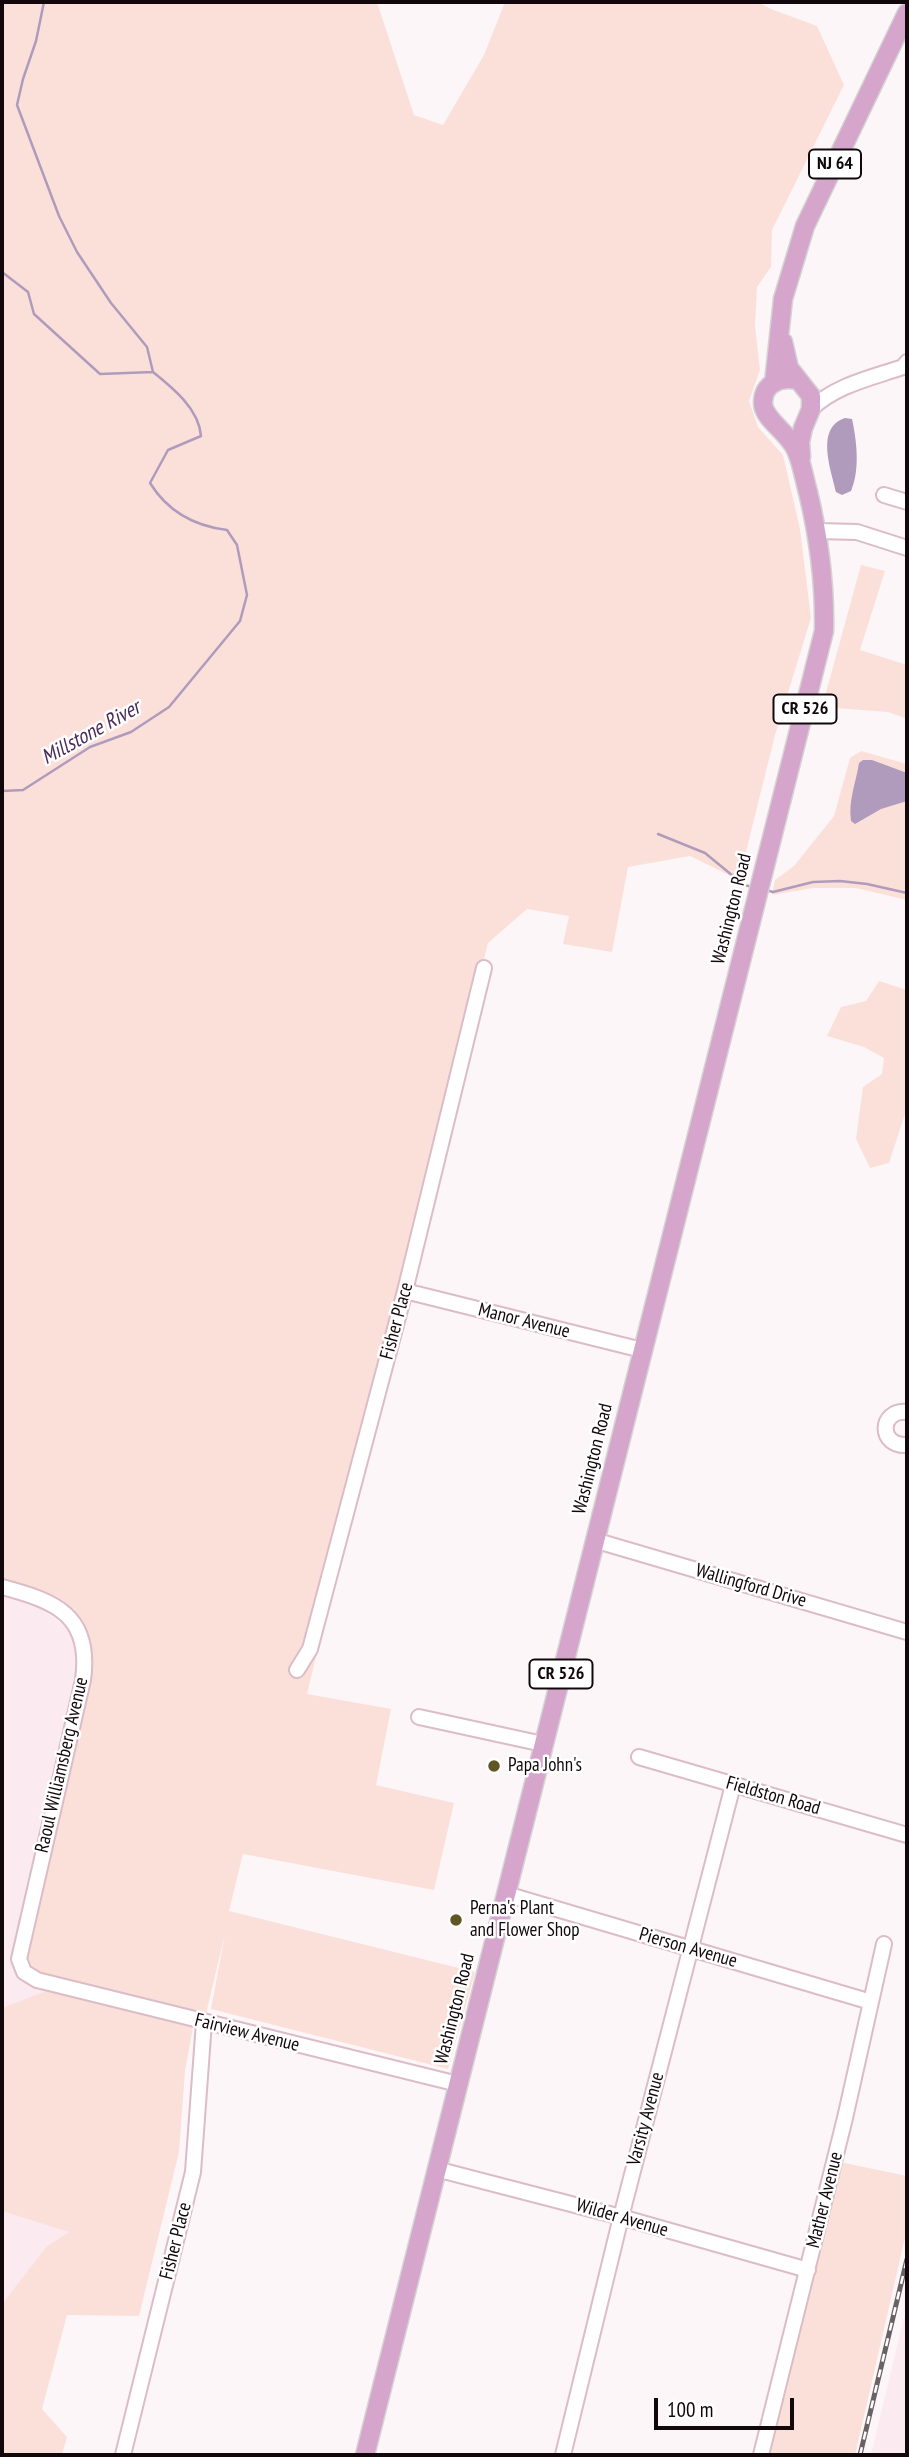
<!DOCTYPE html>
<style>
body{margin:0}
#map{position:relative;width:909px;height:2457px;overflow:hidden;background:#fcf6f8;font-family:"PT Sans Narrow",sans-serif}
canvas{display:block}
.frame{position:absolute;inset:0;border:4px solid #12080c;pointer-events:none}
.scale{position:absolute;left:654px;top:2398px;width:140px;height:32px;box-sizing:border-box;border:4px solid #12080c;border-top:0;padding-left:9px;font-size:21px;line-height:24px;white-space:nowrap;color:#12080c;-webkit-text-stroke:5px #fff;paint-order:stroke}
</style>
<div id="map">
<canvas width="909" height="2457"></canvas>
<div class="frame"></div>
<div class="scale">100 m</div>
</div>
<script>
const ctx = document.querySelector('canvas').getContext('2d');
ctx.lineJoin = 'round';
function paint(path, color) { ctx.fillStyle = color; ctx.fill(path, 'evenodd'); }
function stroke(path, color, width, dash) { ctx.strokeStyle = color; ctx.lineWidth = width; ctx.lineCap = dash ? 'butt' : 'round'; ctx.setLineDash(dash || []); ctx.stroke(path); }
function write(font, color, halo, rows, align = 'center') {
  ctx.font = font + ' "PT Sans Narrow",sans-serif'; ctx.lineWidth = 5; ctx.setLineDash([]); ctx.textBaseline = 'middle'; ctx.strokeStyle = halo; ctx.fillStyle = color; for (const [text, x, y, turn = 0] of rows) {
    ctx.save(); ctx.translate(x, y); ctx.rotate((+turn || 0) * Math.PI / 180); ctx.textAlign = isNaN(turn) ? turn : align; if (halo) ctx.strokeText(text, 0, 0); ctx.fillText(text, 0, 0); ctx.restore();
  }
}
const built = new Path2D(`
 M 2,1591 L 24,1597 L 64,1625 L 71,1637 L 83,1644 L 31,1903 L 61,1986 L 82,2224 L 47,2246 L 2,2304 Z
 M 907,2305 L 907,2455 L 871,2455 Z`);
const green = new Path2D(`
 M 2,2 L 377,2 L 414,115 L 443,125 L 484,55 L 505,2 L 758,2 L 771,9 L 817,26 L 844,85 L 772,230 L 771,267 L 757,287 L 755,326 L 760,370 L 749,401 L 758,427 L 783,455 L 800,529 L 811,618 L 775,735 L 739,880 L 690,856 L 628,867 L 612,952 L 563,944 L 569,916 L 527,909 L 488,943 L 307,1694 L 391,1709 L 376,1785 L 454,1803 L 434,1890 L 243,1854 L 229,1911 L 475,1972 L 448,2069 L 211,2009 L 225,1934 L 204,2022 L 135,2006 L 193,2027 L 185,2071 L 179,2152 L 139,2316 L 67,2315 L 42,2409 L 67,2437 L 62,2455 L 2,2455 L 2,2304 L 47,2246 L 69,2232 L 2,2211 L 2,2008 L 60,1986 L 21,1970 L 31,1903 L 83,1644 L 72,1622 L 75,1610 L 51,1596 L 2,1578 Z
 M 861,565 L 885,571 L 860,650 L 907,665 L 907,719 L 888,712 L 822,707 Z
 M 861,751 L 907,764 L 907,900 L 856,888 L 813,888 L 772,895 L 775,880 L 794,866 L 834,816 L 850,758 Z
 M 879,981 L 907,990 L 907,1108 L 889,1163 L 870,1168 L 856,1139 L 863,1087 L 882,1074 L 884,1058 L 864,1047 L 827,1036 L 841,1007 L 866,1001 Z
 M 840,2162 L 907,2176 L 907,2229 L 855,2455 L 766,2455 Z`);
const water = new Path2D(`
 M 845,418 L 852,419 C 857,442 860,470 851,491 L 842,495 L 836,492 C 831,469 815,428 845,418 Z
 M 863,760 L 872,760 L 907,773 L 907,801 L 881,809 L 855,824 L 851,821 C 848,800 856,783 859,763 Z`);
const stream = new Path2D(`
 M 44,2 L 36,41 L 23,79 L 17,105 L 59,216 L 77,252 L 111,303 L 147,347 L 153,372
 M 2,272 L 28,292 L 34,314 L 100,374 L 153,372 C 173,388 199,409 201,436 L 168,450 L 150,483 C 168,512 194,526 227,530 L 237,545 L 247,595 L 240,621 L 169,707 L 131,732 L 90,747 L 23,790 L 2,791
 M 658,834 L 705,853 L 744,885 L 753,887
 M 766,890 L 773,892 L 813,882 L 840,881 L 867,884 L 907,893`);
const minor = new Path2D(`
 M 811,409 C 836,385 871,378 903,367 L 907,362
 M 884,495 L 907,502
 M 817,531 L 857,532 L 907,548
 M 405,1291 L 642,1350
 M 907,1412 C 879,1409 878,1447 907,1445
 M 594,1540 L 907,1632
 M 2,1587 C 55,1601 92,1615 83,1680 L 19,1959 L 24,1972 L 37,1980 L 458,2084
 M 297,1670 L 310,1649 L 405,1291 L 484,968
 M 419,1717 L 543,1744
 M 639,1757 L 907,1835
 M 506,1894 L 871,2002
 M 436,2169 L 621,2217 L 808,2270
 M 123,2455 L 193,2172 L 204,2022
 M 563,2455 L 621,2217 L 733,1785
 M 761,2455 L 845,2118 L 884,1944`);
const major = new Path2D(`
 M 783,342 L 789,368 L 811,396 L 811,409 L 803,428 L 800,442 L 801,457
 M 774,383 L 783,299 L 805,226 L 907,13
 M 365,2455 L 824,631 C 825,583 819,538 808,492 C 804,478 802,463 796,450 C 788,432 763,419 763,403 C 763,384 780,376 797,380`);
const rail = new Path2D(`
 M 860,2455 L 907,2259`);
const markers = [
 [494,1766,7,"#605623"],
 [456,1920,7,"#605623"]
];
const shields = [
 [835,164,52],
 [805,709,63],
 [561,1674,63]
];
const shieldNames = [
 ["NJ 64",835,164],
 ["CR 526",805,709],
 ["CR 526",561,1674]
];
const streetNames = [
 ["Washington Road",732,909,-76],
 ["Fisher Place",397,1321,-75],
 ["Manor Avenue",524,1321,14],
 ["Washington Road",593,1459,-76],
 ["Wallingford Drive",751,1586,16],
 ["Raoul Williamsberg Avenue",62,1765,-77],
 ["Fieldston Road",773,1796,16],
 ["Pierson Avenue",688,1948,16],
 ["Washington Road",455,2009,-76],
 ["Fairview Avenue",247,2033,14],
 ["Varsity Avenue",646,2119,-75],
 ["Mather Avenue",825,2200,-76],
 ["Wilder Avenue",622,2218,16],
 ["Fisher Place",176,2241,-76]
];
const poiNames = [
 ["Papa John's",508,1766],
 ["Perna's Plant",470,1909],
 ["and Flower Shop",470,1931]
];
const waterNames = [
 ["Millstone River",91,733,-29]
];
paint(built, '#fbeaf0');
paint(green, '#fbe0d9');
paint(water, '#b09bbc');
stroke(stream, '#b09bbc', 2.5);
stroke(minor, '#dbbcc7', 18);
stroke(major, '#d4d3d3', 21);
stroke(minor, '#fff', 14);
stroke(major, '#d6a5cc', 18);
stroke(rail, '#696164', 5);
stroke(rail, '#fff', 2.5, [8]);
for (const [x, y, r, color] of markers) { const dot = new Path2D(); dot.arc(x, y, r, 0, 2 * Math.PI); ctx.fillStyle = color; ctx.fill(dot); stroke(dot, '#fff', 2.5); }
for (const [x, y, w] of shields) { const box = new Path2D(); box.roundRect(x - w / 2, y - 14.5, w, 29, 5); ctx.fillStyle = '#fff'; ctx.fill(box); stroke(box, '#12080c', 2); }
write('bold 18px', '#12080c', null, shieldNames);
write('19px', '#12080c', '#fff', streetNames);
write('19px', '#12080c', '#fff', poiNames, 'left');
write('italic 21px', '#4a2c58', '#fff', waterNames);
</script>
